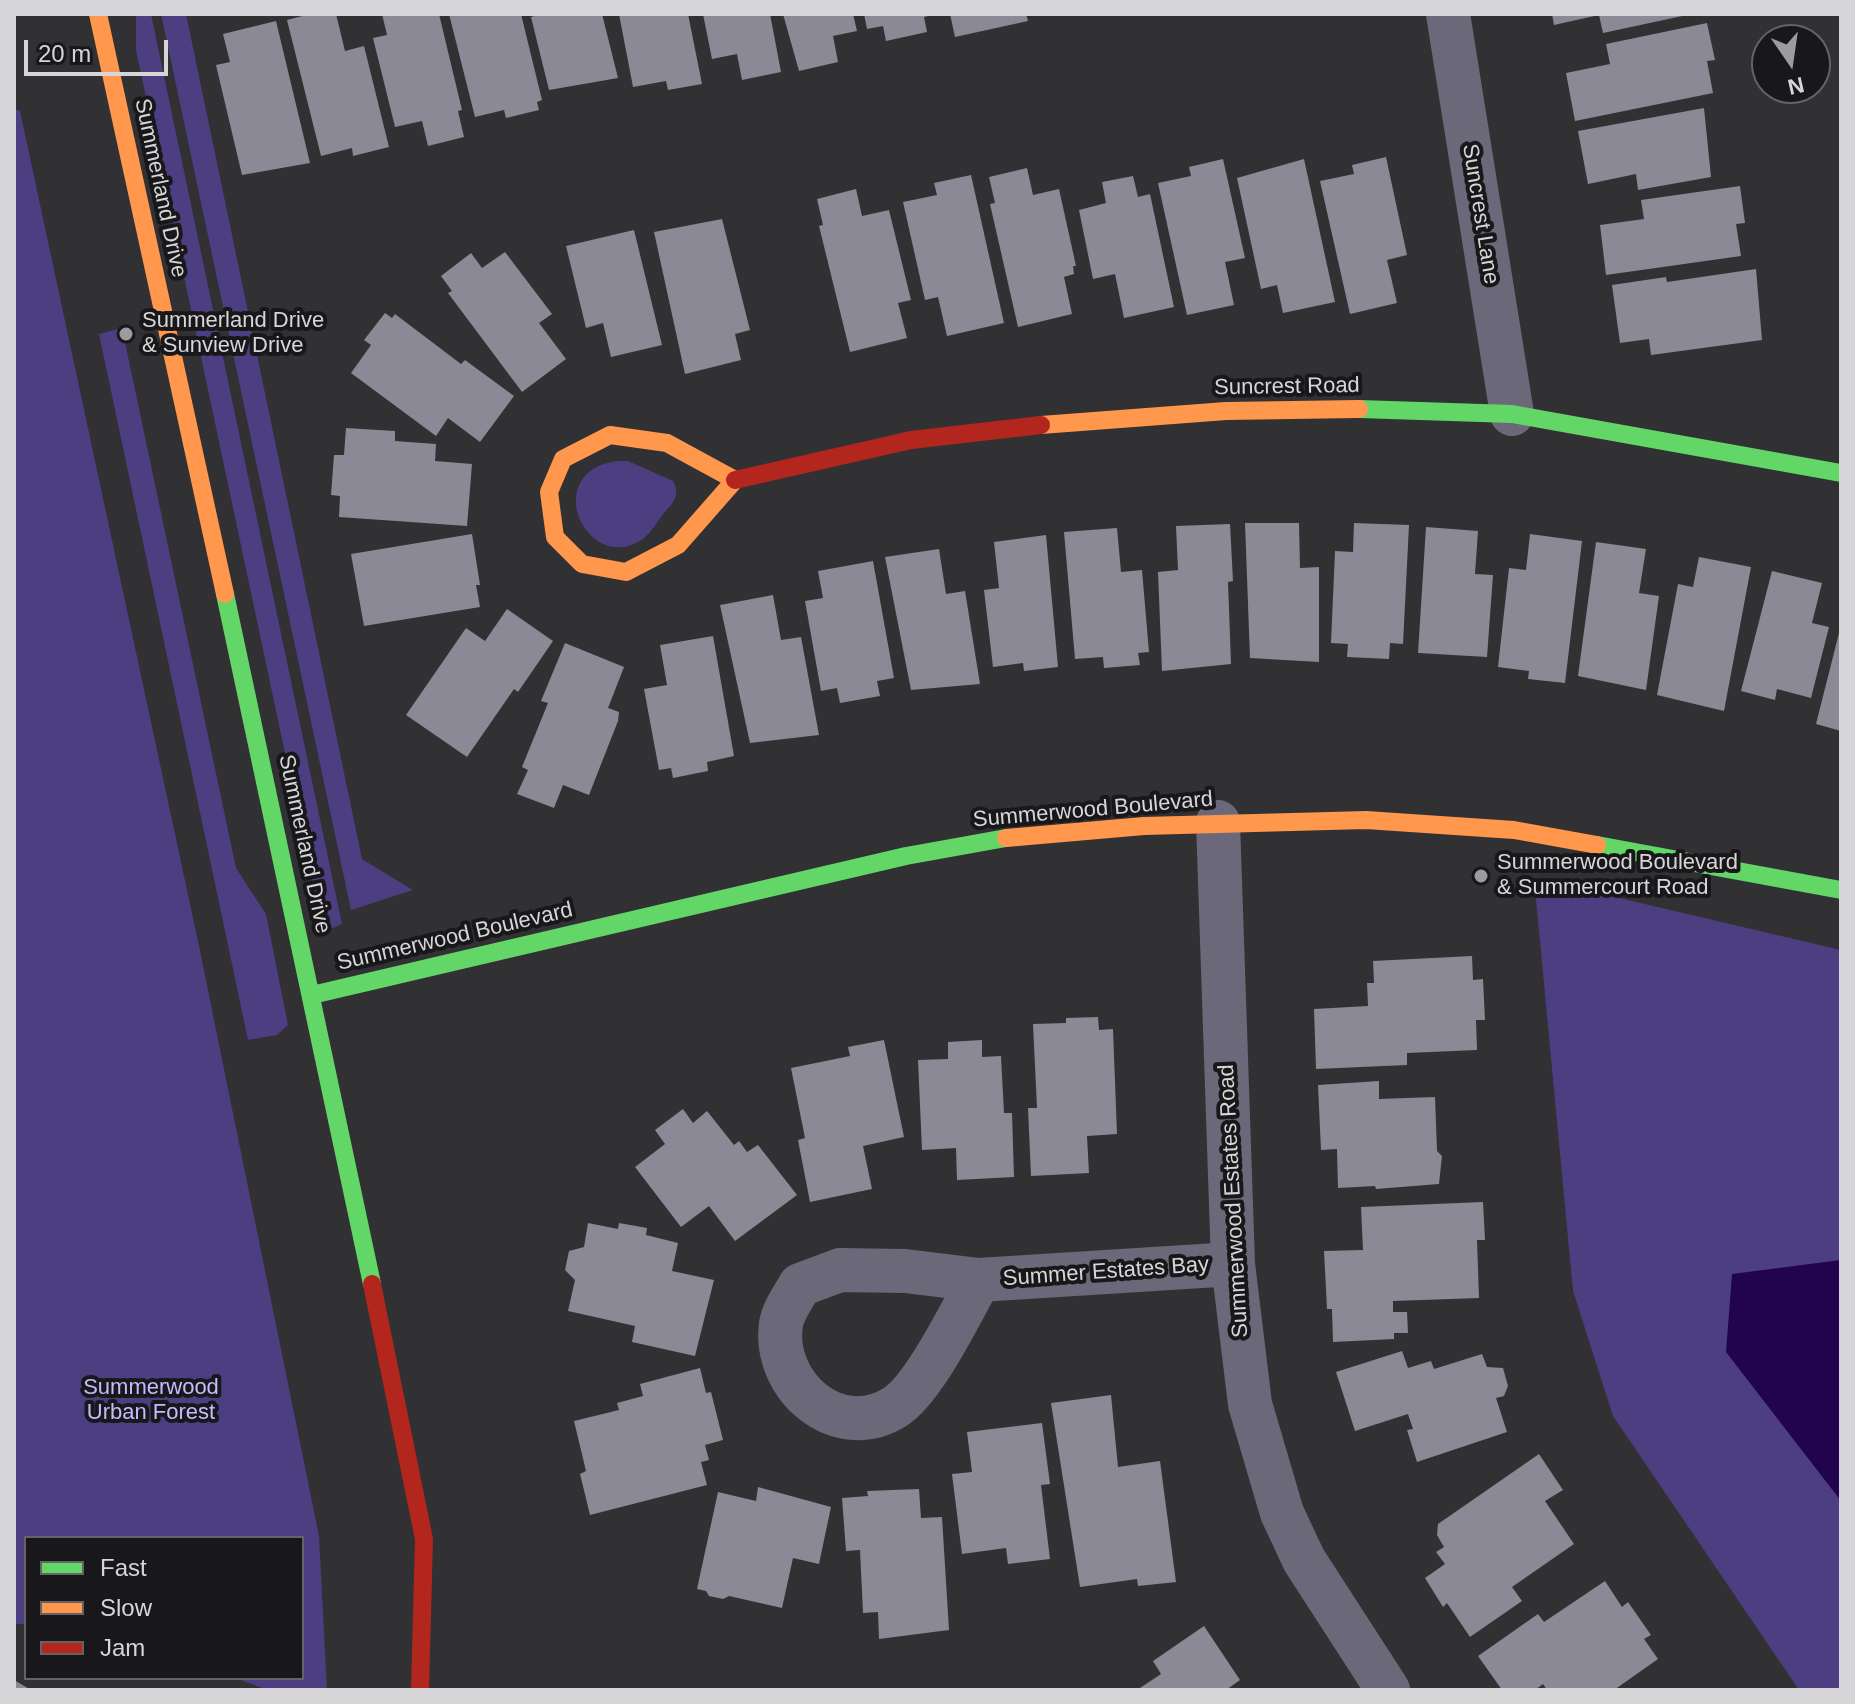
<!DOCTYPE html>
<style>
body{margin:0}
#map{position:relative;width:1855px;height:1704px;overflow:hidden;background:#313033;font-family:Arial,sans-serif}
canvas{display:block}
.frame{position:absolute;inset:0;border:16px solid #d6d6d9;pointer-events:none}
.legend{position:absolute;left:24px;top:1536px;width:280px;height:144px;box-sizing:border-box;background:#18181a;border:2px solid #646466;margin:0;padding:10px 14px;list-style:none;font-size:24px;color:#d6d6d9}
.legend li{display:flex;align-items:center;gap:16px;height:40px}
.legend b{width:40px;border:2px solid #646466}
.north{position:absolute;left:1751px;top:24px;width:80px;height:80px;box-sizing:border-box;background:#18181a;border:2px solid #646466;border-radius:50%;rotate:167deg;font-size:22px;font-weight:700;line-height:32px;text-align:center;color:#d6d6d9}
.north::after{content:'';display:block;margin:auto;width:28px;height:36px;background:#9c9c9f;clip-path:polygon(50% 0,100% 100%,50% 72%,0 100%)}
.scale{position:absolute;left:24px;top:40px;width:144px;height:36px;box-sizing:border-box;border:4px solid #d6d6d9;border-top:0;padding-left:10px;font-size:24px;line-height:28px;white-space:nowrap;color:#d6d6d9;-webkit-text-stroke:6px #18181a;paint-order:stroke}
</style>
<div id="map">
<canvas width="1855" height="1704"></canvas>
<div class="frame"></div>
<ul class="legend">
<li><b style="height:10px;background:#63d668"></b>Fast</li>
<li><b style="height:10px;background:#ff974d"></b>Slow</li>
<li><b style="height:10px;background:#b3261e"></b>Jam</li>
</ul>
<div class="north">N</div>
<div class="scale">20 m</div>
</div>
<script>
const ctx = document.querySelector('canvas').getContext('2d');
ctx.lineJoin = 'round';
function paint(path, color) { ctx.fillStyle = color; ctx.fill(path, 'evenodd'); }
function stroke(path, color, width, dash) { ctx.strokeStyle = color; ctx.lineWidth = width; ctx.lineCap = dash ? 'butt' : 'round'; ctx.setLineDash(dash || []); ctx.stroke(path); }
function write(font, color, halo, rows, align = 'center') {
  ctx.font = font + ' Arial,sans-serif'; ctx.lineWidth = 8; ctx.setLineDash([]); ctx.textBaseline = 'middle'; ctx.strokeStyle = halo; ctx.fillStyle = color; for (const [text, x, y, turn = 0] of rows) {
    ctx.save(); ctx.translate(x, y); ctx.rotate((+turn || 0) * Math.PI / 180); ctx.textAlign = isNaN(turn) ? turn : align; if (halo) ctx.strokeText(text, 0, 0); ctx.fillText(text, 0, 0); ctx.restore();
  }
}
const green = new Path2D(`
 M 151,14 L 342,924 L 330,929 L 318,909 L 136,50 L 136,15 Z
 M 161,14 L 186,14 L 362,859 L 413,890 L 351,910 Z
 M 14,109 L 20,111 L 199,946 L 319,1536 L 327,1690 L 268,1690 L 235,1678 L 302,1678 L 302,1538 L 26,1538 L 26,1624 L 14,1624 Z
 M 122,328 L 236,868 L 266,914 L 288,1025 L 277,1035 L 248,1040 L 99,334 Z
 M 616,461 L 628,461 L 673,481 C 681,495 673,503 664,513 C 656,523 651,534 640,541 C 586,573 540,473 616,461 Z
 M 1534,878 L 1841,950 L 1841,1690 L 1799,1690 L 1613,1416 L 1573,1291 Z`);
const water = new Path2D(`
 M 1841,1260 L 1841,1501 L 1726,1352 L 1732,1274 Z`);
const building = new Path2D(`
 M 310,14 L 336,14 L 345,51 L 364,46 L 389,147 L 353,156 L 352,148 L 321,156 L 287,20 Z
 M 382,14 L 439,14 L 462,110 L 458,111 L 464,137 L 428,146 L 422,121 L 395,127 L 373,38 L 387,35 Z
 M 449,14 L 521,14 L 542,100 L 537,102 L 539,110 L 506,118 L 504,110 L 475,117 Z
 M 542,14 L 602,14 L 618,78 L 549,90 L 531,17 Z
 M 619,14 L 688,14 L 702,84 L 668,90 L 666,81 L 633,87 Z
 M 703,14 L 770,14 L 781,72 L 742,80 L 737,54 L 712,59 Z
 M 783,14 L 853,14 L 857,31 L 833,36 L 838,62 L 799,71 Z
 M 864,14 L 931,14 L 932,15 L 924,17 L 927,32 L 886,41 L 883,26 L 867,29 Z
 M 950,14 L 1026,14 L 1028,21 L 955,37 Z
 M 1552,14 L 1687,14 L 1687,15 L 1603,33 L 1599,15 L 1554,25 Z
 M 276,21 L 310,163 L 242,175 L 216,65 L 230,62 L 223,34 Z
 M 1707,23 L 1715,60 L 1707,61 L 1713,93 L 1575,121 L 1566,73 L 1610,64 L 1606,44 Z
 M 1704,108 L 1711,177 L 1638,190 L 1636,174 L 1588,184 L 1578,131 Z
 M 1386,157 L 1407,255 L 1387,260 L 1397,303 L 1350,314 L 1320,181 L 1354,174 L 1352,165 Z
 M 1223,159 L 1245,258 L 1225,262 L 1234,305 L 1187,315 L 1158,183 L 1191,176 L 1189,167 Z
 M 1304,159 L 1335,302 L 1283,313 L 1277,285 L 1261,289 L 1237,178 Z
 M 1027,168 L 1033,195 L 1059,189 L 1076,266 L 1073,266 L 1074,274 L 1064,277 L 1072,314 L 1018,327 L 990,204 L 995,203 L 989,177 Z
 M 971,175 L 1004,323 L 947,336 L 938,297 L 925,300 L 903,202 L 937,195 L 934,183 Z
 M 1133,176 L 1138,197 L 1150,194 L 1174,307 L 1124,318 L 1115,274 L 1093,279 L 1079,210 L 1106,203 L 1102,182 Z
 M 1740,186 L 1745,223 L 1736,224 L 1741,256 L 1606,275 L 1600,225 L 1644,219 L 1641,200 Z
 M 856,189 L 862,216 L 889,210 L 911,300 L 898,303 L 907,338 L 850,352 L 819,226 L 823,225 L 817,199 Z
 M 722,219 L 750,330 L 735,334 L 741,360 L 685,374 L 654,232 Z
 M 634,230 L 662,345 L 611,357 L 603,323 L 586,328 L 566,246 Z
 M 505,252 L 552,314 L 539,323 L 566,359 L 522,392 L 448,293 L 452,291 L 441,276 L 471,253 L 482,268 Z
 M 1756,269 L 1762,340 L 1651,355 L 1649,339 L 1620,343 L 1612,285 L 1666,277 L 1667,282 Z
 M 385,313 L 392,318 L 395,314 L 461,364 L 465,360 L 514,396 L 480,442 L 448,418 L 436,436 L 351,373 L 371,345 L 364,340 Z
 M 346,428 L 395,431 L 395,441 L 436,444 L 435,461 L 472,464 L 467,526 L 339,517 L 340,496 L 331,495 L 334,455 L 344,455 Z
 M 1245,523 L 1299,523 L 1300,568 L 1319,567 L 1319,662 L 1250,658 Z
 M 1354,523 L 1409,525 L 1403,644 L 1390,643 L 1389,659 L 1347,657 L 1348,644 L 1331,643 L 1335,551 L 1353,552 Z
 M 1230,524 L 1233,581 L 1228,582 L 1231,664 L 1162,671 L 1158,572 L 1178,570 L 1176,526 Z
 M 1426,527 L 1478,531 L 1475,574 L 1493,575 L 1487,657 L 1418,653 Z
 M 1117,528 L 1121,572 L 1142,570 L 1149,652 L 1138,653 L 1140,665 L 1104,668 L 1103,657 L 1075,659 L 1064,532 Z
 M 472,534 L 480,585 L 476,585 L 480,607 L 364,626 L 351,554 Z
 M 1530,534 L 1582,541 L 1565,683 L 1528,679 L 1529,671 L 1498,667 L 1509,568 L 1526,570 Z
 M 1046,535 L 1058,667 L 1024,671 L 1023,663 L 993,667 L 984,590 L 999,588 L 994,542 Z
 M 1596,542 L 1646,549 L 1639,593 L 1659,596 L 1646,690 L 1578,676 Z
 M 939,549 L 946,594 L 965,591 L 980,684 L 911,690 L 885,557 Z
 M 1699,557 L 1751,567 L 1724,711 L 1657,695 L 1678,584 L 1693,587 Z
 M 873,561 L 894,678 L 877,681 L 880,696 L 840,703 L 837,688 L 821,691 L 805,601 L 823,598 L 818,571 Z
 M 1772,571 L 1822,583 L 1812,623 L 1829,627 L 1811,698 L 1777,689 L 1775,700 L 1741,691 Z
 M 773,595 L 781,640 L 801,637 L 819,735 L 750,743 L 720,605 Z
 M 507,609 L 553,641 L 518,692 L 514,689 L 467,757 L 406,715 L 466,628 L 485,641 Z
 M 1840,629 L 1841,629 L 1841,731 L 1816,724 Z
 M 713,636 L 734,756 L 707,762 L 708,771 L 673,778 L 671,768 L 659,770 L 644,689 L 667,685 L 660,645 Z
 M 565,643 L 624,667 L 608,708 L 619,712 L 618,721 L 589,795 L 563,785 L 554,808 L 517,794 L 528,770 L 522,767 L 548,703 L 541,701 Z
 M 1472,956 L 1473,980 L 1483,979 L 1485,1020 L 1476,1020 L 1477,1050 L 1407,1053 L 1407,1065 L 1316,1069 L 1314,1009 L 1368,1006 L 1367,983 L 1374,983 L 1373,961 Z
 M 1098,1017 L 1099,1030 L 1113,1029 L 1117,1134 L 1087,1136 L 1089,1173 L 1031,1176 L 1028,1108 L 1037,1108 L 1033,1024 L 1066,1023 L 1066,1018 Z
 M 884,1040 L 904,1137 L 863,1146 L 872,1189 L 810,1202 L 798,1140 L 805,1138 L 791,1068 L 850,1056 L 848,1047 Z
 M 982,1040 L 982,1057 L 1001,1056 L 1004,1113 L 1012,1113 L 1014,1177 L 957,1180 L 956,1148 L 922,1150 L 918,1060 L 948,1059 L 948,1042 Z
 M 1379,1081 L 1379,1099 L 1435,1097 L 1437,1151 L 1442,1156 L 1439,1184 L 1376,1189 L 1375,1186 L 1338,1188 L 1337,1149 L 1321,1150 L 1318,1085 Z
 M 683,1109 L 693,1123 L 707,1111 L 734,1145 L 739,1141 L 747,1152 L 758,1145 L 797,1195 L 735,1241 L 709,1206 L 681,1227 L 635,1167 L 665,1144 L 655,1130 Z
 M 1483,1202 L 1485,1240 L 1477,1240 L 1479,1298 L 1393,1301 L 1393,1312 L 1407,1312 L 1408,1333 L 1394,1333 L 1394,1339 L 1333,1342 L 1332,1309 L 1327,1309 L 1324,1251 L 1363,1250 L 1361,1207 Z
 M 588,1223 L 618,1229 L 619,1223 L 647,1228 L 646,1235 L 678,1243 L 672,1271 L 714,1280 L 695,1356 L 632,1342 L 635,1326 L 568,1311 L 575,1280 L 565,1270 L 569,1251 L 584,1247 Z
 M 1402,1351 L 1408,1368 L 1431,1361 L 1434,1369 L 1482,1354 L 1487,1367 L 1503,1368 L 1508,1386 L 1504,1396 L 1496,1398 L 1507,1432 L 1417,1462 L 1407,1430 L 1413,1429 L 1408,1414 L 1355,1431 L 1336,1372 Z
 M 700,1368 L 706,1393 L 711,1392 L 723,1440 L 705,1445 L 709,1460 L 701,1462 L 707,1485 L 590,1515 L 580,1474 L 586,1471 L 574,1421 L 619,1410 L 617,1403 L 643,1396 L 640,1384 Z
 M 1111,1395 L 1118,1467 L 1160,1461 L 1176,1582 L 1138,1586 L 1137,1579 L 1080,1587 L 1051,1403 Z
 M 1042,1423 L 1050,1484 L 1041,1485 L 1050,1559 L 1008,1564 L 1006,1548 L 962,1554 L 952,1474 L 972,1472 L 967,1432 Z
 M 1539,1454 L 1563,1490 L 1545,1501 L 1574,1544 L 1512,1587 L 1522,1601 L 1470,1637 L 1447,1603 L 1443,1607 L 1425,1578 L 1445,1564 L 1436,1552 L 1444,1547 L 1437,1535 L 1438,1524 Z
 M 758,1487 L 831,1507 L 819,1564 L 793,1558 L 782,1608 L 729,1596 L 723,1599 L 709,1596 L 706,1591 L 697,1589 L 718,1492 L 756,1501 Z
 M 919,1489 L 921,1518 L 942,1517 L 949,1630 L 879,1639 L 878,1612 L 863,1613 L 860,1550 L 846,1551 L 842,1498 L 868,1496 L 867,1491 Z
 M 1605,1581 L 1622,1607 L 1628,1602 L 1651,1635 L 1644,1639 L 1658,1659 L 1614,1690 L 1547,1690 L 1543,1684 L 1535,1690 L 1502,1690 L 1478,1656 L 1538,1614 L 1544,1622 Z
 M 1204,1626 L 1240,1680 L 1226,1690 L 1137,1690 L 1161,1674 L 1153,1661 Z
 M 14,1680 L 31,1690 L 14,1690 Z`);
const street = new Path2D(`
 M 1448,14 L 1512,414
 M 1218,822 L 1233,1264 L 1250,1404 L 1282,1513 L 1304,1560 L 1388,1690
 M 979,1280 C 961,1312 924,1389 895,1407 C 838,1443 772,1386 781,1324 C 783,1311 794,1296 800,1285 L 840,1270 L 905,1271 L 979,1280 L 1233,1264`);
const fast = new Path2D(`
 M 1359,409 L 1512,414 L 1841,473
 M 225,594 L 372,1284
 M 1597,845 L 1841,890
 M 312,995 L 906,856 L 1006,838`);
const slow = new Path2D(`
 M 98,14 L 225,594
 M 1041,425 L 1226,411 L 1359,409
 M 735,480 L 667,443 L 610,435 L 563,459 L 549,492 L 555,537 L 582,564 L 626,572 L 678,545 L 735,480
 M 1006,838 L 1144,826 L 1366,820 L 1514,830 L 1597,845`);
const jam = new Path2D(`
 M 735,480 L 911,440 L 1041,425
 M 372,1284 L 424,1539 L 420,1690`);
const markers = [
 [126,334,8,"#9c9c9f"],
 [1481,876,8,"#9c9c9f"]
];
const streetNames = [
 ["Summerland Drive",160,188,78],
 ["Suncrest Lane",1480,214,81],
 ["Suncrest Road",1287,387,-1],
 ["Summerwood Boulevard",1093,810,-5],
 ["Summerland Drive",304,844,78],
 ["Summerwood Boulevard",455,937,-13],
 ["Summerwood Estates Road",1234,1201,-93],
 ["Summer Estates Bay",1106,1272,-4]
];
const poiNames = [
 ["Summerland Drive",142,321],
 ["& Sunview Drive",142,346],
 ["Summerwood Boulevard",1497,863],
 ["& Summercourt Road",1497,888]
];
const parkNames = [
 ["Summerwood",151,1388],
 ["Urban Forest",151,1413]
];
paint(green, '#4d3d81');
paint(water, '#21044c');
paint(building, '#8b8995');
stroke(street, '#6b6879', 44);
stroke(fast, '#63d668', 18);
stroke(slow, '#ff974d', 18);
stroke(jam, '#b3261e', 18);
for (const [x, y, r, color] of markers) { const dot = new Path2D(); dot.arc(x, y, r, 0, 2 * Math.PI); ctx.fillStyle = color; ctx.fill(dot); stroke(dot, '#18181a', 3); }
write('22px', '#d6d6d9', '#18181a', streetNames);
write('22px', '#d6d6d9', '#18181a', poiNames, 'left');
write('22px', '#c4bafe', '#18181a', parkNames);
</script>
